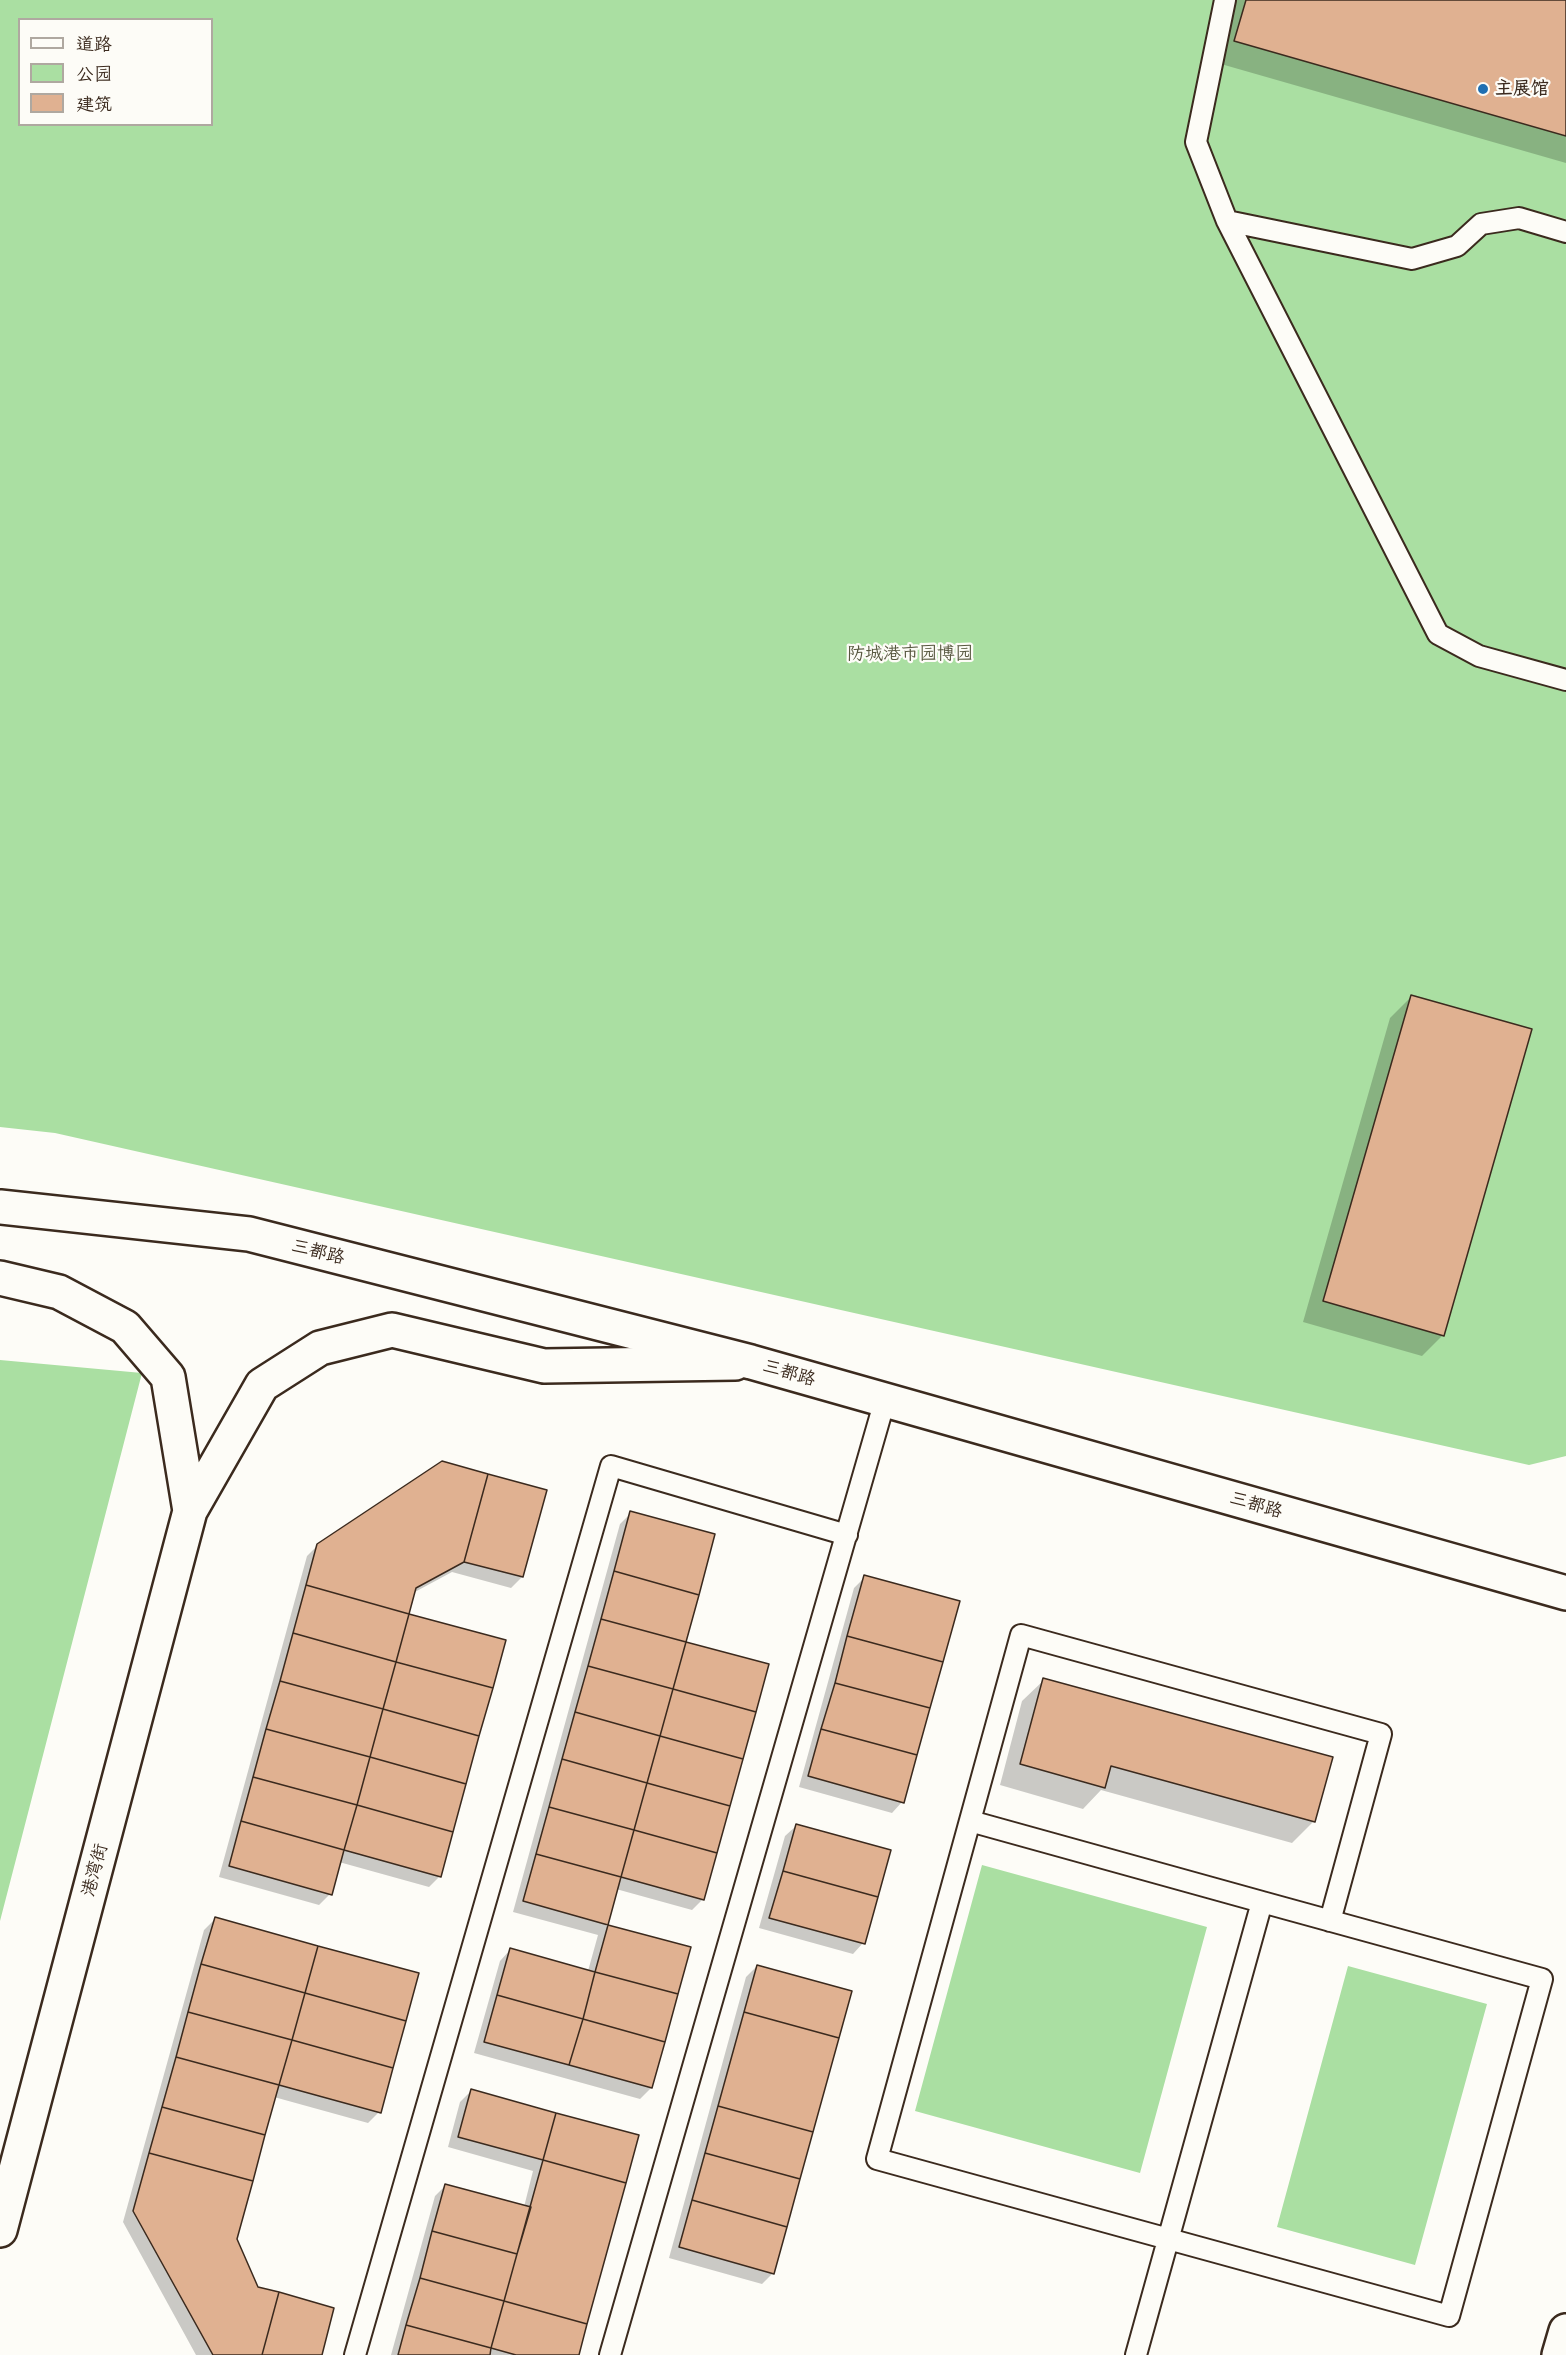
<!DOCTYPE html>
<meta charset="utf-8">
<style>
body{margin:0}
#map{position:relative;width:1566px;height:2355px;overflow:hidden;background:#fdfcf7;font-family:Delius,"LXGW WenKai TC",sans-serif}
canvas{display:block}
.legend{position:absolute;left:18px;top:18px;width:195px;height:108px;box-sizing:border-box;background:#fdfcf7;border:2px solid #afa8a0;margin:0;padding:8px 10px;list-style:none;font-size:18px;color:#3b2a1e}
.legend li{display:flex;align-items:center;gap:12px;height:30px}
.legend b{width:30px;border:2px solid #afa8a0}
</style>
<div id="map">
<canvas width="1566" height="2355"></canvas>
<ul class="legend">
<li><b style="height:8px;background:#fdfcf7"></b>道路</li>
<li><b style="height:16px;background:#aadfa2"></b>公园</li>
<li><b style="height:16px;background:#e0b191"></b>建筑</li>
</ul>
</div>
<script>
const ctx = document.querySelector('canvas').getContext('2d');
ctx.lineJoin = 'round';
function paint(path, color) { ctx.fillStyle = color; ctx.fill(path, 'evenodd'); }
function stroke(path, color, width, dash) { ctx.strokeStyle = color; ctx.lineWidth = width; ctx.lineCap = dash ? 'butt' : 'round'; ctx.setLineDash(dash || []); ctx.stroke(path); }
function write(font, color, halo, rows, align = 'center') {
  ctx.font = font + ' Delius,"LXGW WenKai TC",sans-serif'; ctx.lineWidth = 4.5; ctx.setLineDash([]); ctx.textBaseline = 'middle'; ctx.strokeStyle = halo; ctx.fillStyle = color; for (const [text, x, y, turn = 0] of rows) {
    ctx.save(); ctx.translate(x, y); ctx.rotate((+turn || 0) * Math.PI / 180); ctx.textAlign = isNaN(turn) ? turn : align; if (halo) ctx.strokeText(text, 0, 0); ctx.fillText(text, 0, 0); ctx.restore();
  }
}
const green = new Path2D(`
 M 0,0 L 1566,0 L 1566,1456 L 1529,1465 L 55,1133 L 0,1127 ZM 20,20 L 212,20 L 212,124 L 20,124 Z
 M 0,1360 L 142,1373 L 0,1921 Z
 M 982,1865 L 1207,1927 L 1140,2173 L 915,2111 Z
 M 1348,1966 L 1487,2004 L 1415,2265 L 1277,2227 Z`);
const shadow = new Path2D(`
 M 1232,0 L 1566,0 L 1566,163 L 1214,62 Z
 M 1412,996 L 1443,1335 L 1422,1356 L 1303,1322 L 1390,1018 Z
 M 545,1491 L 522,1577 L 511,1588 L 452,1572 L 413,1593 L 408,1615 L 440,1876 L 429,1887 L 339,1862 L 330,1894 L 319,1905 L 219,1877 L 307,1556 L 318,1545 Z
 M 631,1513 L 684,1643 L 703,1899 L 692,1910 L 616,1889 L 606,1926 L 689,1948 L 651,2088 L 640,2099 L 474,2053 L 500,1961 L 510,1950 L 588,1971 L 598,1935 L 513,1912 L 620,1524 Z
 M 865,1577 L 902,1802 L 892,1813 L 799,1787 L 854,1588 Z
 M 1044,1680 L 1314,1821 L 1292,1843 L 1101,1790 L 1083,1809 L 1000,1785 L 1022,1701 Z
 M 796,1826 L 863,1943 L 853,1954 L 759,1928 L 785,1836 Z
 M 215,1919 L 379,2112 L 368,2123 L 274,2097 L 236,2239 L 257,2288 L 320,2355 L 196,2355 L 123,2222 L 204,1930 Z
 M 757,1966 L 773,2273 L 762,2284 L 669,2258 L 746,1977 Z
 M 471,2091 L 637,2136 L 577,2355 L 391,2355 L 435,2196 L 446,2185 L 524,2207 L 533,2171 L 448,2147 L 460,2102 Z`);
const building = new Path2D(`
 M 1246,0 L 1566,0 L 1566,136 L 1234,41 Z
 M 1411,995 L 1532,1029 L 1444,1336 L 1323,1301 Z
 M 442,1461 L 488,1474 L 464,1562 L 416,1588 L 409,1614 L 306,1585 L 317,1544 Z
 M 488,1474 L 547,1490 L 523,1577 L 464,1562 Z
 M 630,1511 L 715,1534 L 699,1595 L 614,1571 Z
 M 614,1571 L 699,1595 L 686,1642 L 601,1619 Z
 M 864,1575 L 960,1601 L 943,1662 L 847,1636 Z
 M 306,1585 L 409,1614 L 396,1662 L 293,1633 Z
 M 409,1614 L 506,1640 L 493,1688 L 396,1662 Z
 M 601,1619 L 686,1642 L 673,1689 L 588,1666 Z
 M 293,1633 L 396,1662 L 383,1709 L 280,1681 Z
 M 847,1636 L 943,1662 L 930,1708 L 835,1683 Z
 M 686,1642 L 769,1664 L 756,1712 L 673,1689 Z
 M 396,1662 L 493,1688 L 479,1736 L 383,1709 Z
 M 588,1666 L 673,1689 L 660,1736 L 575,1712 Z
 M 1043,1678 L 1333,1757 L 1315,1822 L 1111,1766 L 1105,1788 L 1020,1764 Z
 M 280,1681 L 383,1709 L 370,1757 L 266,1729 Z
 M 835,1683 L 930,1708 L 917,1755 L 821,1729 Z
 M 673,1689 L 756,1712 L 743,1759 L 660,1736 Z
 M 383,1709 L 479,1736 L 466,1784 L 370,1757 Z
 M 575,1712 L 660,1736 L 647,1783 L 562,1759 Z
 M 266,1729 L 370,1757 L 357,1805 L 253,1777 Z
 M 821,1729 L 917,1755 L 904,1803 L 808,1776 Z
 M 660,1736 L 743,1759 L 730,1806 L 647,1783 Z
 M 370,1757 L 466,1784 L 453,1832 L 357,1805 Z
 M 562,1759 L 647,1783 L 634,1830 L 549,1807 Z
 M 253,1777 L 357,1805 L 344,1850 L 241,1821 Z
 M 647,1783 L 730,1806 L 717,1853 L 634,1830 Z
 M 357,1805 L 453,1832 L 441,1877 L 344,1850 Z
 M 549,1807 L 634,1830 L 621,1877 L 536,1854 Z
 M 241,1821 L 344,1850 L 332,1895 L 229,1866 Z
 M 796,1824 L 891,1850 L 878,1897 L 783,1871 Z
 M 634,1830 L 717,1853 L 704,1900 L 621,1877 Z
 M 536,1854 L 621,1877 L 608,1925 L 523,1901 Z
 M 783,1871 L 878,1897 L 865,1944 L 769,1918 Z
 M 215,1917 L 318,1946 L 305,1993 L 201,1964 Z
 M 608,1925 L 691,1947 L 678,1994 L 595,1972 Z
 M 318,1946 L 419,1973 L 406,2021 L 305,1993 Z
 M 510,1948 L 595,1972 L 583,2019 L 497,1995 Z
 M 201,1964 L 305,1993 L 292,2040 L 188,2012 Z
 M 757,1965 L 852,1991 L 839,2038 L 744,2012 Z
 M 595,1972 L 678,1994 L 665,2042 L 583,2019 Z
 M 305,1993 L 406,2021 L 393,2068 L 292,2040 Z
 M 497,1995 L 583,2019 L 569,2065 L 484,2042 Z
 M 188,2012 L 292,2040 L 279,2085 L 176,2057 Z
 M 744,2012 L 839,2038 L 813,2132 L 718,2106 Z
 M 583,2019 L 665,2042 L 652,2088 L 569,2065 Z
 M 292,2040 L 393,2068 L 381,2113 L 279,2085 Z
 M 176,2057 L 279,2085 L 265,2135 L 162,2107 Z
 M 471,2089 L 556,2113 L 543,2160 L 458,2137 Z
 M 718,2106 L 813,2132 L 800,2179 L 705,2153 Z
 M 162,2107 L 265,2135 L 253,2181 L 149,2153 Z
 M 556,2113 L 639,2135 L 626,2183 L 543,2160 Z
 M 149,2153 L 253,2181 L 237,2239 L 258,2287 L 279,2292 L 262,2355 L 213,2355 L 133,2211 Z
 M 705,2153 L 800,2179 L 787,2227 L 692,2200 Z
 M 543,2160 L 626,2183 L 587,2324 L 504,2301 Z
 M 445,2184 L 531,2207 L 517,2254 L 432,2231 Z
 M 692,2200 L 787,2227 L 774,2274 L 679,2247 Z
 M 432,2231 L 517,2254 L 504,2301 L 420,2278 Z
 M 420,2278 L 504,2301 L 491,2348 L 406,2325 Z
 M 279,2292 L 334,2308 L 322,2355 L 262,2355 Z
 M 504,2301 L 587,2324 L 579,2355 L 516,2355 L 491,2348 Z
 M 406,2325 L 491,2348 L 490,2355 L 398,2355 Z`);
const lane = new Path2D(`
 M 1225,0 L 1196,142 L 1227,221 L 1438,634 L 1479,656 L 1566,680
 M 1227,221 L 1412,259 L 1457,246 L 1481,224 L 1519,218 L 1566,232
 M 970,1821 L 1262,1902
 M 355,2355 L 611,1466 L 847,1535
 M 610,2355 L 885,1400
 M 1136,2355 L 1262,1902 L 1542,1979 L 1449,2316 L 877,2159 L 1021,1635 L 1381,1734 L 1330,1921`);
const street = new Path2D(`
 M 0,1278 L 59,1292 L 125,1327 L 168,1377 L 190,1511
 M 0,2230 L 190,1511 L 262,1385 L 320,1348 L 392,1330 L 544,1366 L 735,1363`);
const secondary = new Path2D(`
 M 0,1207 L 249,1234 L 751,1362 L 1566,1593
 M 1559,2355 L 1566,2331`);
const markers = [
 [1483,89,6,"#1f6fb2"]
];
const poiNames = [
 ["主展馆",1495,89]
];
const parkNames = [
 ["防城港市园博园",910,654]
];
const streetNames = [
 ["三都路",318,1252,14],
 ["三都路",789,1373,16],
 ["三都路",1256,1505,16],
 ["港湾街",95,1870,-75]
];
paint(green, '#aadfa2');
paint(shadow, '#0003');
paint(building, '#e0b191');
stroke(building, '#3b2a1e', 1.5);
stroke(lane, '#3b2a1e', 24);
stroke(street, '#3b2a1e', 38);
stroke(secondary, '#3b2a1e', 38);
stroke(lane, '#fdfcf7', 20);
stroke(street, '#fdfcf7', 33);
stroke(secondary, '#fdfcf7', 33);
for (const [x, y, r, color] of markers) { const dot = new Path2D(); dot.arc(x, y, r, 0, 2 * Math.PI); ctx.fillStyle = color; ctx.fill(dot); stroke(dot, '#fdfcf7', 2); }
write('bold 18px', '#3b2a1e', '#fdfcf7', poiNames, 'left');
write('18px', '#57573f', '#fdfcf7', parkNames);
write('18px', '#3b2a1e', '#fdfcf7', streetNames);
</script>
